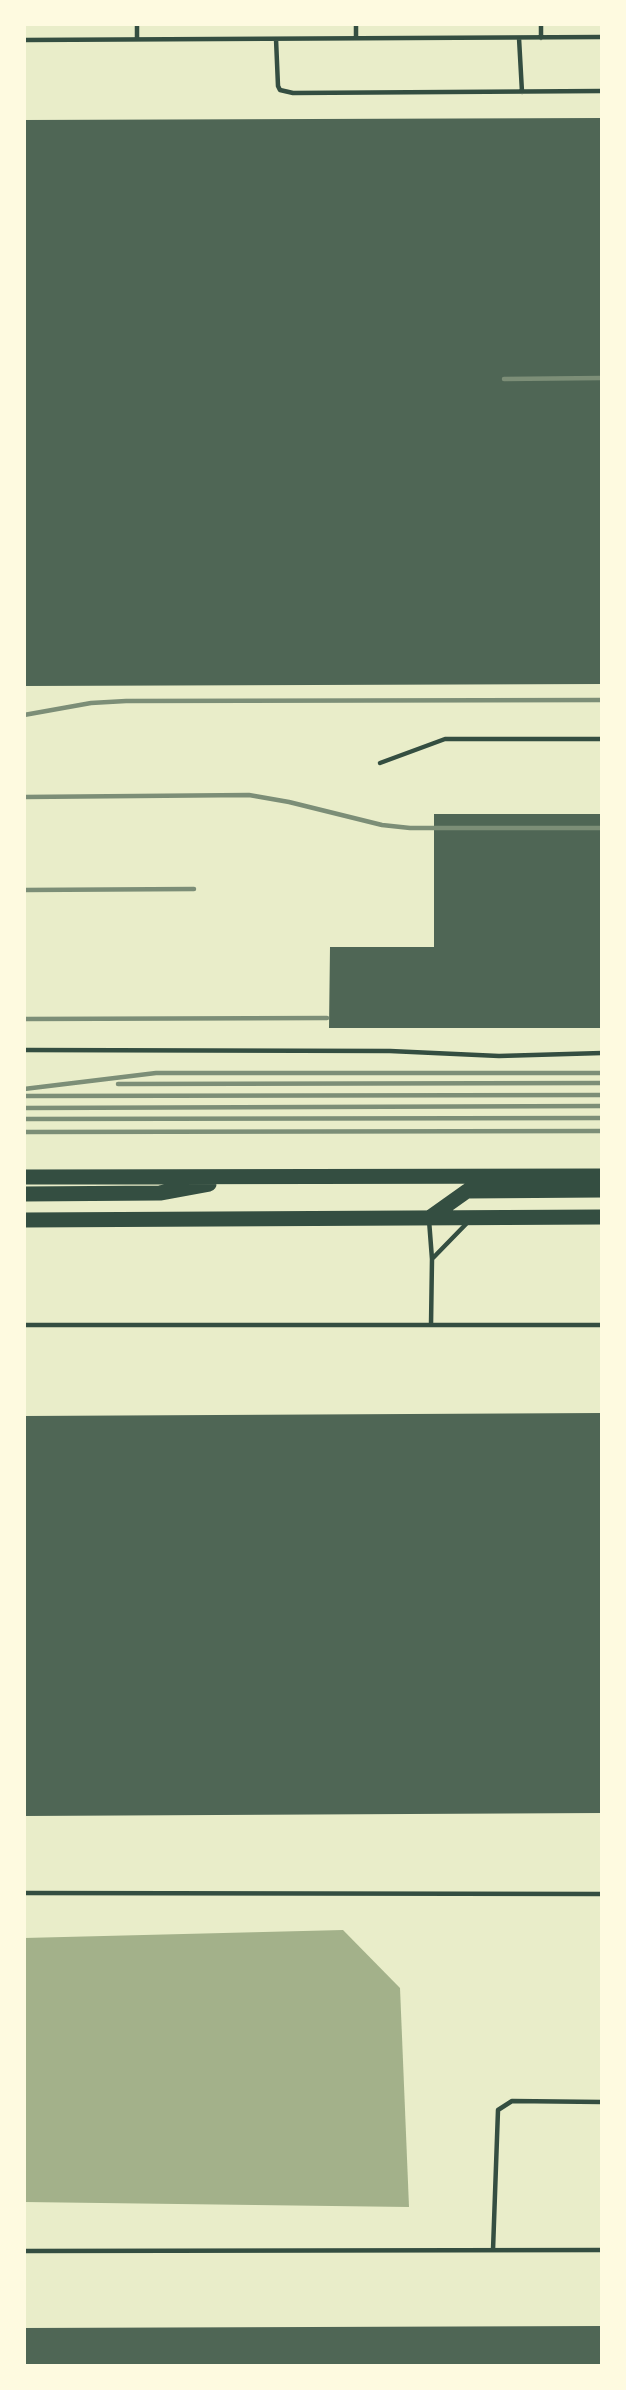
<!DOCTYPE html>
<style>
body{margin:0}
#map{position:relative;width:626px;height:2390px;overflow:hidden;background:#e9edc9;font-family:Figtree,sans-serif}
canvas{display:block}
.frame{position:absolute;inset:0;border:26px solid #fefae0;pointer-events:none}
</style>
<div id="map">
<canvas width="626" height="2390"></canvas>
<div class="frame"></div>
</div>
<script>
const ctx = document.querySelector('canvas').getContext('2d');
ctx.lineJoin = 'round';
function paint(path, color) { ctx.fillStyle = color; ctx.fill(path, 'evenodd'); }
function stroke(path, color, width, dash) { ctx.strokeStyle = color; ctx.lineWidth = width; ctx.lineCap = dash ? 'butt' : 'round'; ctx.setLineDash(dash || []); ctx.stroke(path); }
const water = new Path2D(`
 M 343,1930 L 400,1988 L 409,2207 L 24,2202 L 24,1938 Z`);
const building = new Path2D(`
 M 602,118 L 602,684 L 24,686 L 24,120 Z
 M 434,814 L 602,814 L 602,1028 L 329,1028 L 330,947 L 434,947 Z
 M 602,1413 L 602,1813 L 24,1816 L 24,1416 Z
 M 602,2326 L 602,2366 L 24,2366 L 24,2328 Z`);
const service = new Path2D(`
 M 541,24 L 541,38
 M 356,38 L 356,24
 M 519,38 L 522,92
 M 137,39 L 137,24
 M 276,39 L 278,86 L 280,90 L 293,93 L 602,91
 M 24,40 L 602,37
 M 380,763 L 445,739 L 602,739
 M 24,1050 L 390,1051 L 499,1056 L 602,1053
 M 429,1220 L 432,1259 L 431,1325
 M 432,1259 L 468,1222
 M 24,1325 L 602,1325
 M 24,1893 L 602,1894
 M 493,2250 L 498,2110 L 512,2101 L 602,2102
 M 24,2251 L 602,2250`);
const primary = new Path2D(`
 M 24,1177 L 602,1176
 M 24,1194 L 160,1193 L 209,1184
 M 429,1218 L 467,1191 L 602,1190
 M 24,1220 L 602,1217`);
const rail = new Path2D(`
 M 504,379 L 602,378
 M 24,715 L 91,703 L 126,701 L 602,700
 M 24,797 L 249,795 L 289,802 L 382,825 L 410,828 L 602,828
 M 24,890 L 194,889
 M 24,1019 L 327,1018
 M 118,1084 L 602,1083
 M 24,1089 L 156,1073 L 602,1073
 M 24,1096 L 602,1095
 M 24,1108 L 602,1106
 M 24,1119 L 602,1118
 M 24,1132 L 602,1131`);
paint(water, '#a3b18a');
paint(building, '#4f6655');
stroke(service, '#344e41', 4.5);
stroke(primary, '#344e41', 15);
stroke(rail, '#7c8e77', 4.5);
</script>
